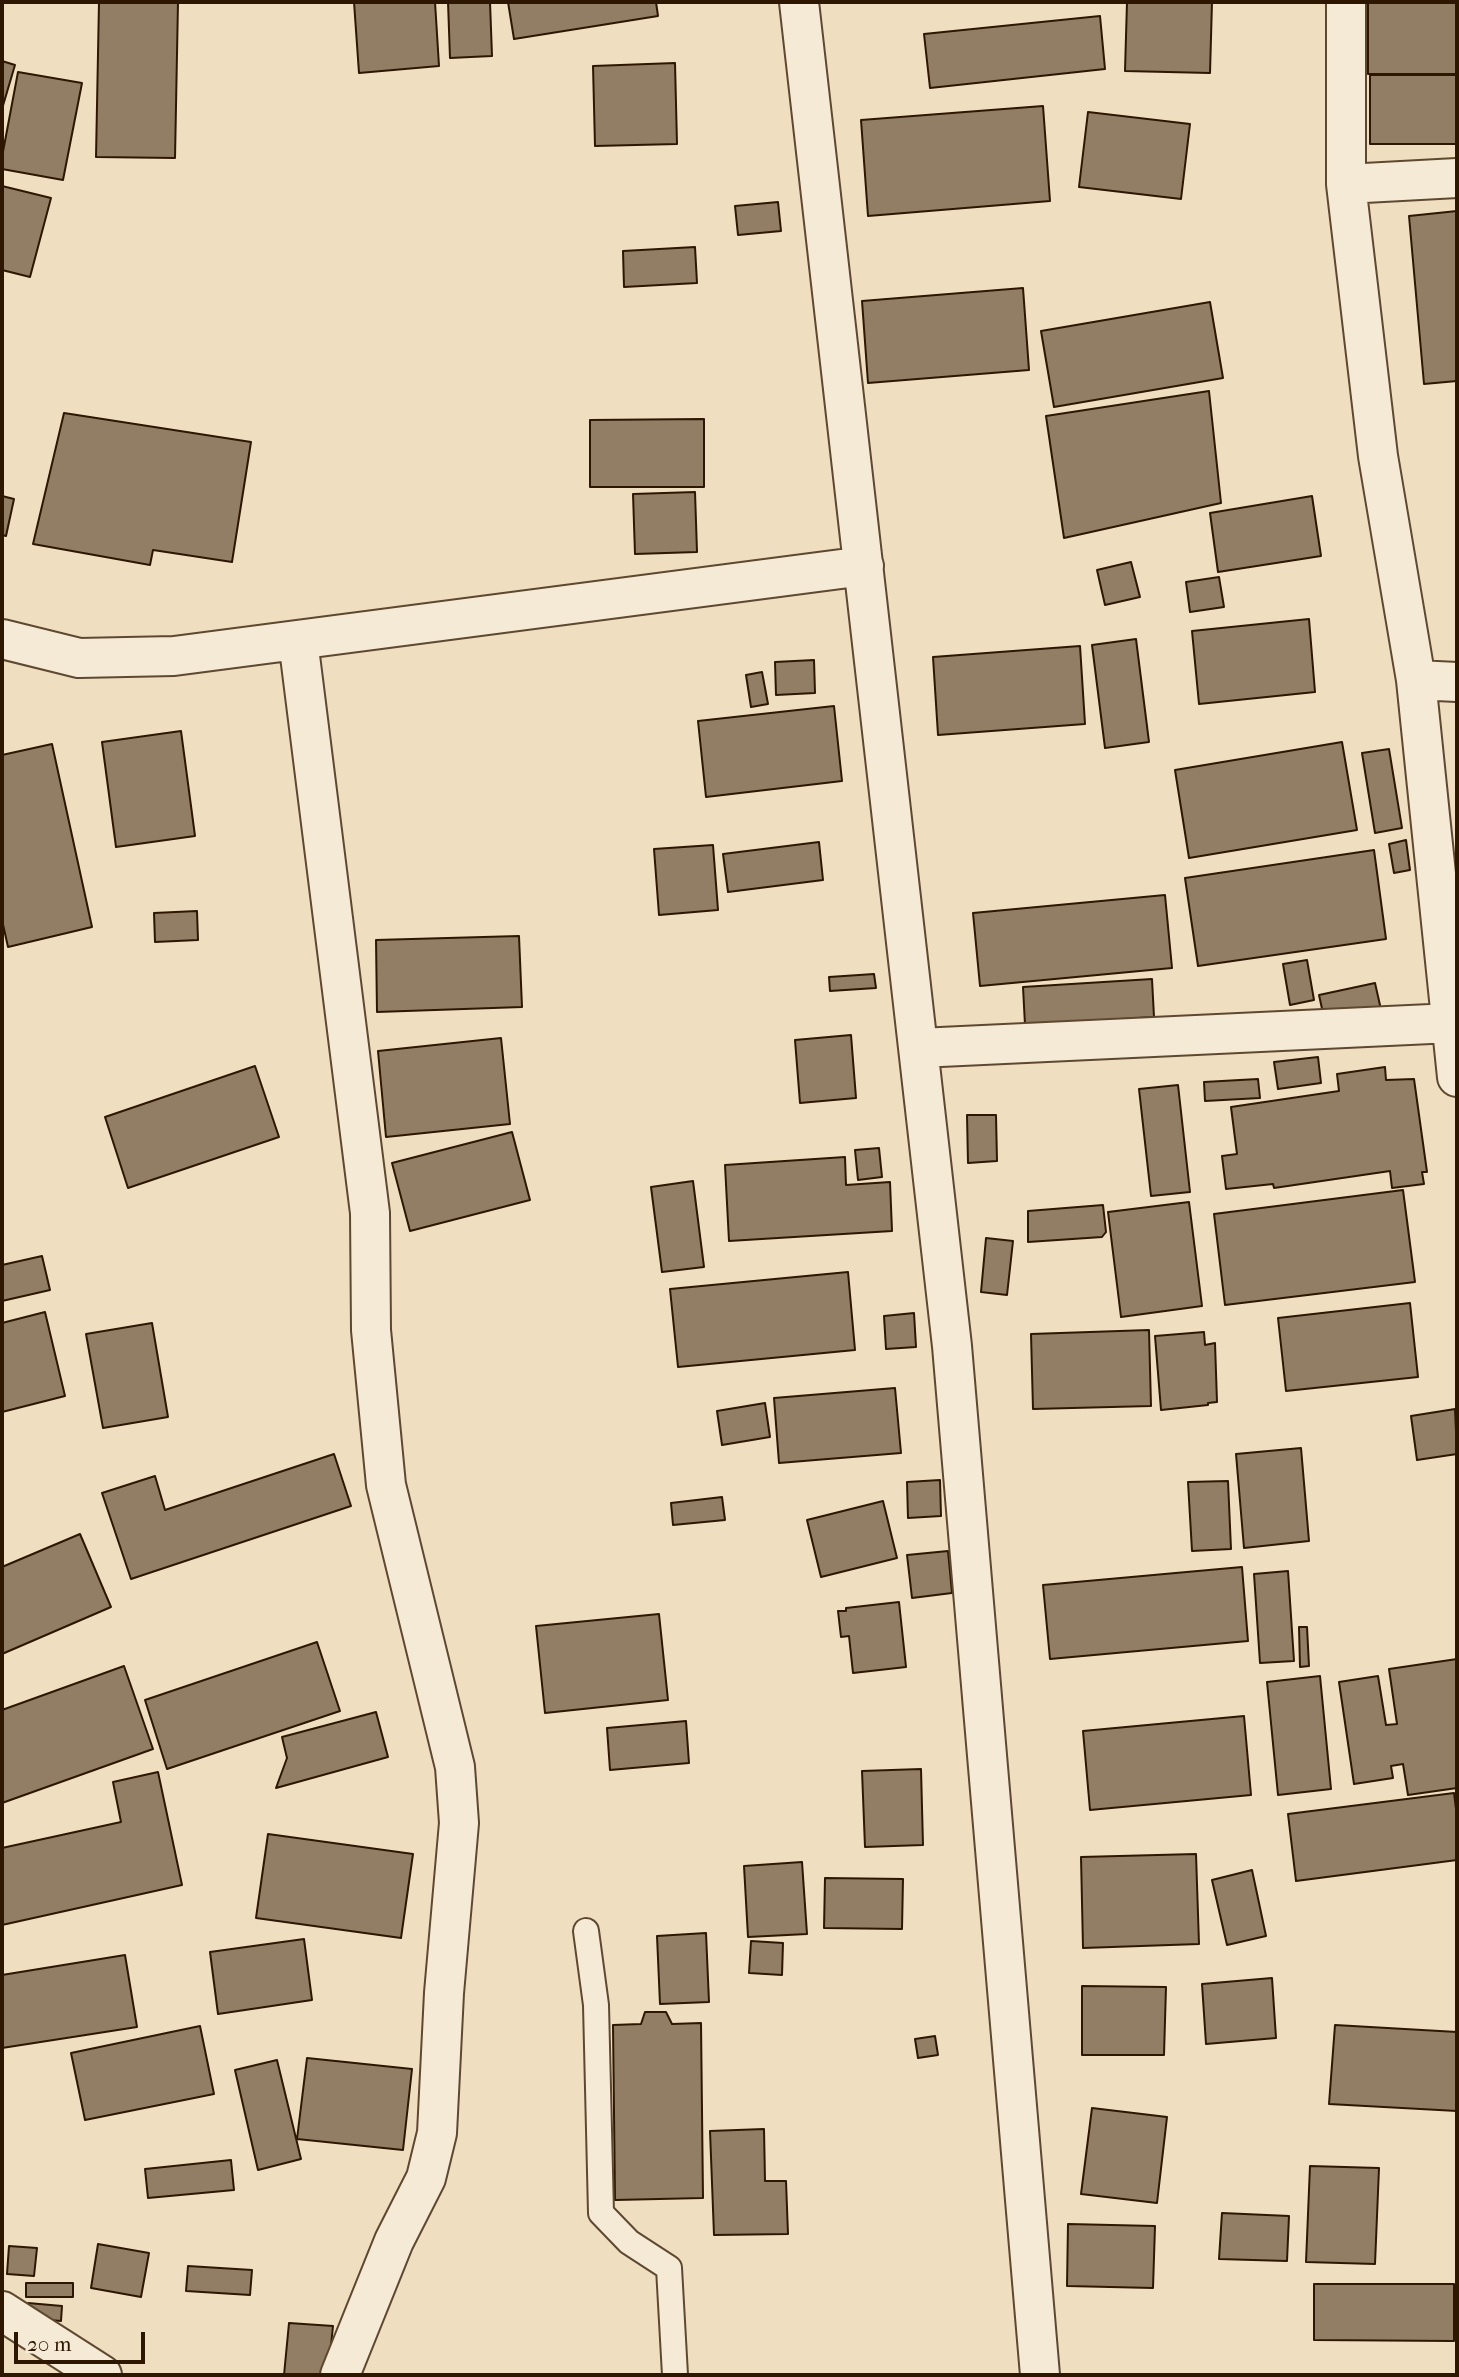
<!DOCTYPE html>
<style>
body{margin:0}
#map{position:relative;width:1459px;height:2377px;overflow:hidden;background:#f0dec0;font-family:"IM FELL French Canon",serif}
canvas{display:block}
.frame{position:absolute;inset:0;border:4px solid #2d1700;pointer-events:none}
.scale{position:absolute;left:14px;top:2332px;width:131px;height:32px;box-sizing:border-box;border:4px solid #2d1700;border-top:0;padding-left:9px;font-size:21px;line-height:24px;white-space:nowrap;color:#2d1700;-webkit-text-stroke:5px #f5ead6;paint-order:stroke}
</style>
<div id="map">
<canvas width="1459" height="2377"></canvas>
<div class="frame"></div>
<div class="scale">20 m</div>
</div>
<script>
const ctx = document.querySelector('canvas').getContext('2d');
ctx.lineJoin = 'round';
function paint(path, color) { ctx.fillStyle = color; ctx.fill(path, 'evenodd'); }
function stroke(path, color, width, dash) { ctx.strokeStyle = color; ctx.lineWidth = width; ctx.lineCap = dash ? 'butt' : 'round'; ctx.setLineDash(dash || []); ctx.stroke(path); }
const building = new Path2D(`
 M 99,2 L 178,2 L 175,158 L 96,157 Z
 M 354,2 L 435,2 L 439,66 L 359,73 Z
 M 448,2 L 490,2 L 492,56 L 450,58 Z
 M 508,2 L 656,2 L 658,16 L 514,39 Z
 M 1127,2 L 1212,2 L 1210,73 L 1125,71 Z
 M 1368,2 L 1457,2 L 1457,74 L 1368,74 Z
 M 1100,16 L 1105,69 L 930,88 L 924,34 Z
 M 2,61 L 15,65 L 2,109 Z
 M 675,63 L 677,144 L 595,146 L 593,66 Z
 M 18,72 L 82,83 L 63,180 L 2,169 L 2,157 Z
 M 1370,75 L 1457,75 L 1457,144 L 1370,144 Z
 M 1043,106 L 1050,201 L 868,216 L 861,120 Z
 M 1088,112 L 1190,124 L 1181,199 L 1079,187 Z
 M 2,186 L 51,198 L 30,277 L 2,270 Z
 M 778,202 L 781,231 L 738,235 L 735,206 Z
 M 1457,211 L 1457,381 L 1424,384 L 1409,216 Z
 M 695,247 L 697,283 L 624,287 L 623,251 Z
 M 1023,288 L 1029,370 L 868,383 L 862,301 Z
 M 1210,302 L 1223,378 L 1054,407 L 1041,331 Z
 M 1209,391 L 1221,503 L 1064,538 L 1046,416 Z
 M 64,413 L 251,442 L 232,562 L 153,550 L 150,565 L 33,544 Z
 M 704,419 L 704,487 L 590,487 L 590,420 Z
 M 695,492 L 697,552 L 635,554 L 633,494 Z
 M 2,496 L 14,499 L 6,536 L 2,535 Z
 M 1312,496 L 1321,556 L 1218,572 L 1210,513 Z
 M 1131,562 L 1140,597 L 1105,605 L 1097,570 Z
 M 1219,577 L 1224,607 L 1190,612 L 1186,582 Z
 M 1309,619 L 1315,692 L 1199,704 L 1192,631 Z
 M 1136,639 L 1149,742 L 1105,748 L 1092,645 Z
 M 1080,646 L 1085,724 L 938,735 L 933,657 Z
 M 814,660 L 815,693 L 776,695 L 775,662 Z
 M 762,672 L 768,704 L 751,707 L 746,675 Z
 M 834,706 L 842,781 L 706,797 L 698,721 Z
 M 181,731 L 195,836 L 116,847 L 102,742 Z
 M 1342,742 L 1357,830 L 1189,858 L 1175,770 Z
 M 52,744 L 92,927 L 8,947 L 2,920 L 2,755 Z
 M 1389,749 L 1402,828 L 1375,833 L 1362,753 Z
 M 1406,840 L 1410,870 L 1394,873 L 1389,844 Z
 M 819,842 L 823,880 L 728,892 L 723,854 Z
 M 713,845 L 718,910 L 659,915 L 654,849 Z
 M 1374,850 L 1386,939 L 1198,966 L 1185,878 Z
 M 1165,895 L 1172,968 L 980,986 L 973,913 Z
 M 197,911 L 198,940 L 155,942 L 154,913 Z
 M 519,936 L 522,1007 L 377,1012 L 376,940 Z
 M 1307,960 L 1314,1000 L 1290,1005 L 1283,964 Z
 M 874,974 L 876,988 L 830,991 L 829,977 Z
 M 1152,979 L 1154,1017 L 1025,1025 L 1023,987 Z
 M 1375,983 L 1382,1014 L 1326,1027 L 1319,995 Z
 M 851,1035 L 856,1098 L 800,1103 L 795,1040 Z
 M 501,1038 L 510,1124 L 386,1137 L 378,1051 Z
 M 1318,1057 L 1321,1083 L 1278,1089 L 1274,1062 Z
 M 255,1066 L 279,1137 L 128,1188 L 105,1117 Z
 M 1385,1067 L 1386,1080 L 1414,1079 L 1427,1172 L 1422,1172 L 1424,1184 L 1392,1188 L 1390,1171 L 1274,1188 L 1273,1184 L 1226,1189 L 1222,1156 L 1237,1154 L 1231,1107 L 1339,1091 L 1337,1074 Z
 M 1258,1079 L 1260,1098 L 1205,1101 L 1204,1082 Z
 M 1178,1085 L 1190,1192 L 1151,1196 L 1139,1089 Z
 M 967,1115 L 996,1115 L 997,1161 L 968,1163 Z
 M 512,1132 L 530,1200 L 410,1231 L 392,1163 Z
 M 879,1148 L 882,1177 L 858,1180 L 855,1150 Z
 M 845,1157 L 846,1185 L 890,1182 L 892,1231 L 729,1241 L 725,1165 Z
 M 693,1181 L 704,1267 L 662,1272 L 651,1187 Z
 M 1403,1190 L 1415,1282 L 1225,1305 L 1214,1214 Z
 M 1189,1202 L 1202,1306 L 1121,1317 L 1108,1212 Z
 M 1103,1205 L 1106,1232 L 1102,1237 L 1028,1242 L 1028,1211 Z
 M 986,1238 L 1013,1241 L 1007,1295 L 981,1292 Z
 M 42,1256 L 50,1290 L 2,1301 L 2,1265 Z
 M 848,1272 L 855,1350 L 678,1367 L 670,1289 Z
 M 1410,1303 L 1418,1377 L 1286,1391 L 1278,1318 Z
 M 45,1312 L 65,1396 L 2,1412 L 2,1323 Z
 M 914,1313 L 916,1347 L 886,1349 L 884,1316 Z
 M 152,1323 L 168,1417 L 103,1428 L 86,1334 Z
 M 1149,1330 L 1151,1406 L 1033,1409 L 1031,1334 Z
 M 1204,1332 L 1205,1345 L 1215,1343 L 1217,1402 L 1208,1403 L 1208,1405 L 1161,1410 L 1155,1336 Z
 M 895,1388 L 901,1453 L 779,1463 L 774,1398 Z
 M 765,1403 L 770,1437 L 722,1445 L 717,1411 Z
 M 1455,1409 L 1457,1454 L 1417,1460 L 1411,1416 Z
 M 1301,1448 L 1309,1541 L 1244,1548 L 1236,1454 Z
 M 334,1454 L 351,1506 L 131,1579 L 102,1493 L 155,1476 L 165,1510 Z
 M 940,1480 L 941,1516 L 908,1518 L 907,1482 Z
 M 1228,1481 L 1231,1549 L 1192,1551 L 1188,1482 Z
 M 722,1497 L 725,1520 L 673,1525 L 671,1503 Z
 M 883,1501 L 897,1558 L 821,1577 L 807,1520 Z
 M 80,1534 L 111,1607 L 2,1654 L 2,1567 Z
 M 948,1551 L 952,1593 L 912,1598 L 907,1555 Z
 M 1242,1567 L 1248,1641 L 1050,1659 L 1043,1585 Z
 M 1288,1571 L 1294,1661 L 1260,1663 L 1254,1574 Z
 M 899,1602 L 906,1667 L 853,1673 L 849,1636 L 841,1637 L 838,1611 L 846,1611 L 846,1608 Z
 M 659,1614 L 668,1700 L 545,1713 L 536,1626 Z
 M 1299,1627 L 1307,1627 L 1309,1666 L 1300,1667 Z
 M 317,1642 L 340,1711 L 167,1769 L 145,1700 Z
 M 1457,1659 L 1457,1788 L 1408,1795 L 1403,1764 L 1391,1766 L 1393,1778 L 1354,1784 L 1339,1682 L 1378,1676 L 1386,1725 L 1397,1724 L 1389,1669 Z
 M 124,1666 L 153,1749 L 2,1803 L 2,1710 Z
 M 1320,1676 L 1331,1789 L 1278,1795 L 1267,1682 Z
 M 376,1712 L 388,1757 L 276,1788 L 287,1758 L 282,1737 Z
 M 1244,1716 L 1251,1795 L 1090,1810 L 1083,1731 Z
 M 686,1721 L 689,1763 L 610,1770 L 607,1728 Z
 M 921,1769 L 923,1845 L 865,1847 L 862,1771 Z
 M 158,1772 L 182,1885 L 2,1925 L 2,1848 L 121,1822 L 113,1782 Z
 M 1454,1793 L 1457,1817 L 1457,1860 L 1296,1881 L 1288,1814 Z
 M 268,1834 L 413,1854 L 401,1938 L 256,1918 Z
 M 1196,1854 L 1199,1944 L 1083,1948 L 1081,1857 Z
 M 802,1862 L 807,1934 L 748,1937 L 744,1866 Z
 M 1252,1870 L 1266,1936 L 1227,1945 L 1212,1880 Z
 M 825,1878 L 903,1879 L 902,1929 L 824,1928 Z
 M 706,1933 L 709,2002 L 660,2004 L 657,1936 Z
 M 304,1939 L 312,2000 L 218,2014 L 210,1952 Z
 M 751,1941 L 783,1943 L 782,1975 L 749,1973 Z
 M 125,1955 L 137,2027 L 2,2048 L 2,1975 Z
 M 1272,1978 L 1276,2038 L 1206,2044 L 1202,1984 Z
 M 1082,1986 L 1166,1987 L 1164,2055 L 1082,2055 Z
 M 645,2012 L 666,2012 L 672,2024 L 701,2023 L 703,2198 L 615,2200 L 613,2025 L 641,2024 Z
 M 1335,2025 L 1457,2032 L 1457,2111 L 1329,2104 Z
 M 200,2026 L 214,2094 L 85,2120 L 71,2053 Z
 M 935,2036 L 938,2055 L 918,2058 L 915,2039 Z
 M 307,2058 L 412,2069 L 403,2150 L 297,2139 Z
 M 277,2060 L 301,2159 L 258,2170 L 235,2070 Z
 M 1092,2108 L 1167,2117 L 1157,2203 L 1081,2194 Z
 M 764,2129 L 765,2181 L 786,2181 L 788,2234 L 714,2235 L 710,2131 Z
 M 231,2160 L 234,2190 L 148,2198 L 145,2169 Z
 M 1310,2166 L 1379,2168 L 1375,2264 L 1306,2262 Z
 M 1222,2213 L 1289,2216 L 1287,2261 L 1219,2259 Z
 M 1068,2224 L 1155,2226 L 1153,2288 L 1067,2286 Z
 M 98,2244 L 149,2253 L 141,2297 L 91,2288 Z
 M 9,2246 L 37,2248 L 34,2276 L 7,2274 Z
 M 188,2266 L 252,2270 L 250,2295 L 186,2291 Z
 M 26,2283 L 73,2283 L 73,2297 L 26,2297 Z
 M 1314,2284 L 1454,2284 L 1454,2341 L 1314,2340 Z
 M 28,2303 L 62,2306 L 61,2321 L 26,2318 Z
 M 289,2323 L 333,2326 L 328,2375 L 284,2375 Z`);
const lane = new Path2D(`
 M 586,1931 L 596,2005 L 601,2213 L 629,2242 L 669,2268 L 675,2375`);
const street = new Path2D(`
 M 799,2 L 952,1346 L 1040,2375
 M 1346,2 L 1346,184 L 1378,456 L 1416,680 L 1457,1077
 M 1346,184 L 1457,178
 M 2,639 L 79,658 L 174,656 L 864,566
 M 298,640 L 370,1213 L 371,1330 L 386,1485 L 455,1767 L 459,1823 L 444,1993 L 437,2133 L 426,2178 L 394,2241 L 340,2375
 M 1416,680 L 1457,682
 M 919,1048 L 1452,1023
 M 2,2311 L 102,2375`);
paint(building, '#927e64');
stroke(building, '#2d1700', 2);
stroke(lane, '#5e4930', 28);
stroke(street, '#5e4930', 42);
stroke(lane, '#f5ead6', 24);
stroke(street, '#f5ead6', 38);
</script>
